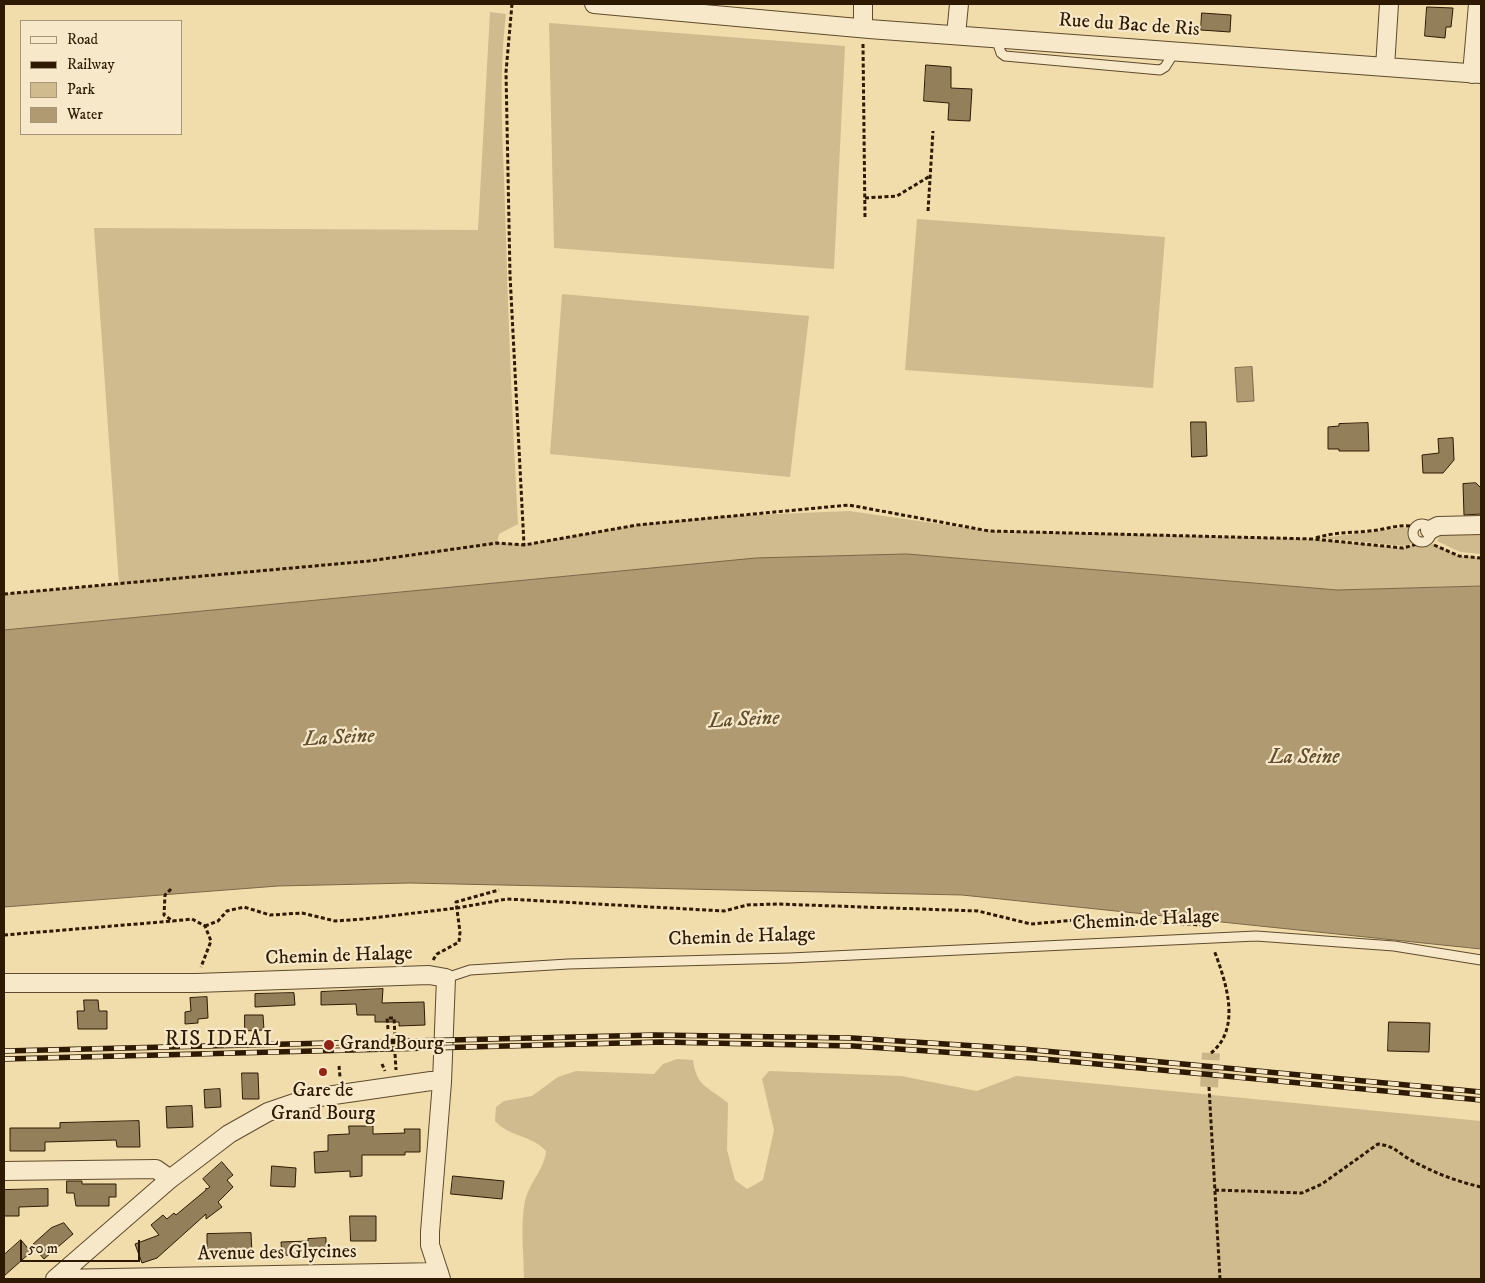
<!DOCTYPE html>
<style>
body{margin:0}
#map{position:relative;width:1485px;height:1283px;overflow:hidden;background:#f1dcab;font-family:"IM FELL DW Pica",serif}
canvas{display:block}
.frame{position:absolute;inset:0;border:5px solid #2e1a03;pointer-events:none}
.legend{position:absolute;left:20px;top:20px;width:162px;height:115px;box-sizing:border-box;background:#f6e8c8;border:1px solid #a69679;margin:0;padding:6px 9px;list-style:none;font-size:15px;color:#2e1a03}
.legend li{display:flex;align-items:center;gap:10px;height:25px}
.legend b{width:25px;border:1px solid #a69679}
.scale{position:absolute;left:20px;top:1240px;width:120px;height:22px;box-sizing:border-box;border:2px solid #2e1a03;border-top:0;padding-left:6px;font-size:15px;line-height:18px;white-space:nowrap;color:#2e1a03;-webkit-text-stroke:4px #f6e8c8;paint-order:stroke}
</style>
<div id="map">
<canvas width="1485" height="1283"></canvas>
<div class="frame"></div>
<ul class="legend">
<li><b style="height:6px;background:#f6e8c8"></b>Road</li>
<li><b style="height:6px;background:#2e1a03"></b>Railway</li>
<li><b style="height:14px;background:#d0bb8e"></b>Park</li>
<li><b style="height:14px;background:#af9a72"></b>Water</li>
</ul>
<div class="scale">50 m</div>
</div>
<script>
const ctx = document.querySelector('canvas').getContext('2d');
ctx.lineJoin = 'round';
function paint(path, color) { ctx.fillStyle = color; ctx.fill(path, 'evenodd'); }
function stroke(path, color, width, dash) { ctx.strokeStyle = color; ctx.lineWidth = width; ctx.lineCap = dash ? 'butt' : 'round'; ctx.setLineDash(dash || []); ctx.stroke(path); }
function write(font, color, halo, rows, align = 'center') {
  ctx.font = font + ' "IM FELL DW Pica",serif'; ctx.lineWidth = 4.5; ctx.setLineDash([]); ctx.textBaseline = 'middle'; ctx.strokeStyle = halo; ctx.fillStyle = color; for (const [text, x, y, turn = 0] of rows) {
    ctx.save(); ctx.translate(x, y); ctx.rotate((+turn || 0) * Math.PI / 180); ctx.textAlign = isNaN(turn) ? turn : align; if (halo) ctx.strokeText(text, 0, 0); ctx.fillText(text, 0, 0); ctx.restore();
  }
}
const green = new Path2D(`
 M 490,12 L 506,14 C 498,78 503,143 505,207 C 508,313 512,418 518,524 L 499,534 L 497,543 L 524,545 L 637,525 L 728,516 L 849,511 L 989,531 L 1313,539 L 1403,548 L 1420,542 L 1433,544 L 1459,556 L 1481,558 L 1481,586 L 1337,590 L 920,555 L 588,574 L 4,630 L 4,594 L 119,584 L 94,228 L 478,230 Z
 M 549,23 L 845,46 L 834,269 L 554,248 Z
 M 917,219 L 1165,237 L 1153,388 L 905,370 Z
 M 562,294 L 809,316 L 790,477 L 550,454 Z
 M 1408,527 L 1413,529 L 1413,538 L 1416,542 L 1404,546 L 1322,538 Z
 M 1481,529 L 1481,554 L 1460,552 L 1437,541 L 1444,530 Z
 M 677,1059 L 693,1060 C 696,1087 709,1087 728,1103 L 727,1150 L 735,1180 L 747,1189 L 763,1180 L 774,1130 L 762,1079 L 769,1071 L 901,1076 L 977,1091 L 1016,1076 L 1481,1121 L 1481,1279 L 524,1279 C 524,1254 520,1225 525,1201 C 529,1183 545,1168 546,1151 C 532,1135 509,1137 495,1121 L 496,1107 L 504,1101 L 532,1096 L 558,1077 L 576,1071 L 654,1074 L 663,1064 Z`);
const water = new Path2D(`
 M 1252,367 L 1254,401 L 1237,402 L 1235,368 Z
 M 907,554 L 1337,590 L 1481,586 L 1481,949 L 962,895 L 410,883 L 278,886 L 4,907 L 4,630 L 756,558 Z`);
const building = new Path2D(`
 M 1427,7 L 1453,8 L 1451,27 L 1446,27 L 1445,38 L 1425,36 Z
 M 1202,13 L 1231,15 L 1230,32 L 1201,30 Z
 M 926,65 L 951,67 L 951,88 L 972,89 L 970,121 L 948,120 L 949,103 L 924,101 Z
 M 1191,422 L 1206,422 L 1207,456 L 1192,457 Z
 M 1368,423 L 1369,451 L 1339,451 L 1339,449 L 1328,449 L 1328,427 L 1339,426 L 1339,424 Z
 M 1453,438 L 1454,460 L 1443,473 L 1423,473 L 1422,455 L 1439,453 L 1438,439 Z
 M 1476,483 L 1481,488 L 1481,514 L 1464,515 L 1463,484 Z
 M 383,989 L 382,1003 L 424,1002 L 425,1025 L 399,1026 L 399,1022 L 375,1022 L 375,1015 L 357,1015 L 356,1004 L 321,1005 L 321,992 Z
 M 294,993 L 295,1005 L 255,1007 L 255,994 Z
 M 207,997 L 208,1018 L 198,1019 L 198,1023 L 185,1024 L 185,1012 L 191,1011 L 190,998 Z
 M 84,1000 L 98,1000 L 99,1011 L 107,1011 L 107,1029 L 78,1029 L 77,1011 L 84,1011 Z
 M 245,1015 L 263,1015 L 264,1030 L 245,1031 Z
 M 1389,1022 L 1430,1023 L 1429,1052 L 1388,1051 Z
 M 242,1073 L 258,1073 L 259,1099 L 243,1099 Z
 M 220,1089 L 221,1107 L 205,1108 L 204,1090 Z
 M 192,1106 L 193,1127 L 167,1128 L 166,1107 Z
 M 139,1121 L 140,1147 L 117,1147 L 116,1140 L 45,1142 L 45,1151 L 10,1151 L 10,1128 L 60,1128 L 60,1123 Z
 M 349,1126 L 373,1126 L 373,1134 L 405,1133 L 404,1129 L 420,1129 L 420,1152 L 405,1152 L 405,1155 L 362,1155 L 362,1176 L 350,1177 L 350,1171 L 315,1173 L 314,1152 L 328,1151 L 328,1135 L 349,1134 Z
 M 222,1162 L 233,1175 L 227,1180 L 233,1187 L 218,1202 L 222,1207 L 206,1219 L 206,1214 L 157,1258 L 142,1263 L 135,1244 L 159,1235 L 151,1225 L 163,1215 L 167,1219 L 174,1213 L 176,1215 L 206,1190 L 206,1188 L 207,1189 L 210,1187 L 203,1179 Z
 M 272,1166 L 296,1168 L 295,1187 L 271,1186 Z
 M 453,1176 L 504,1181 L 502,1199 L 451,1194 Z
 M 67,1181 L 82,1181 L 82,1184 L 116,1184 L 116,1197 L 109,1197 L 109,1206 L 76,1206 L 74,1193 L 67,1193 Z
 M 48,1189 L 48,1206 L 19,1207 L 19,1216 L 4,1216 L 4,1190 Z
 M 350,1216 L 376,1216 L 376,1241 L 351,1241 Z
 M 64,1223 L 73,1234 L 44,1259 L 32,1245 L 51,1228 Z
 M 251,1233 L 252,1254 L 207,1255 L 207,1234 Z
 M 326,1238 L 326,1256 L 282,1255 L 281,1242 L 308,1241 L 308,1239 Z
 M 21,1240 L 31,1252 L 4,1276 L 4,1255 Z`);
const minorTunnel = new Path2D(`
 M 1209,1087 L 1211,1053`);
const path = new Path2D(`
 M 512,4 L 506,72 L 510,275 L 524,545
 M 863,44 L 865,219
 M 865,198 L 897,196 L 930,176
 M 928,211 L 933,131
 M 1316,538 C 1334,532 1351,533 1369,531 C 1385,530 1400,523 1415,527
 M 1434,545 L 1459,556 L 1481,558
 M 4,594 L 369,561 L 497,543 L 524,545 L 637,525 L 849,505 L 989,531 L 1313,539 L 1403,548 L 1421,543
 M 171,889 L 165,895 L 164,915 L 173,921 L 192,919 L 205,926 L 211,941 L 201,967
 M 205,926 L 218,921 L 227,911 L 244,907 L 270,915 L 302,913 L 335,921 L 363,919 L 457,908 L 507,899 L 724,911 L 747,905 L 777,904 L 978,911 L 1031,924 L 1087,919 L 1204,925
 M 4,935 L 173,921
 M 433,960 L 437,954 L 459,942 L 460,932 L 456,902 L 499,890
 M 388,1029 L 387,1018 L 394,1018 L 395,1036
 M 1211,1053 C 1242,1028 1226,982 1214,950
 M 395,1054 L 396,1070
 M 382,1064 L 385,1071
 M 339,1066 L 340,1077
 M 1209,1087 L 1220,1279
 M 1215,1190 L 1302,1193 L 1322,1184 L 1378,1144 C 1394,1146 1396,1151 1409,1159 C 1432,1172 1455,1181 1481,1187`);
const service = new Path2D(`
 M 996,38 L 1001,53 L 1005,56 L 1160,70 L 1165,67 L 1175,51
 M1413 533a9 9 0 1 1 18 0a9 9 0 1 1-18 0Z
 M 446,978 L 470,970 L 568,964 L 790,958 L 1256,936 L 1394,946 L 1481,960`);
const minor = new Path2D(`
 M 594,4 L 869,29 L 1481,74
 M 863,4 L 863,28
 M 956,35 L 959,4
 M 1385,67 L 1389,4
 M 1472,74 L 1478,4
 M 1430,530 L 1438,526 L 1481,525
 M 4,983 L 196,983 L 429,975 L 446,978 L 442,1082 L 430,1232 L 430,1245 L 441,1279
 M 4,1171 L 156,1169 L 170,1179
 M 55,1279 L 170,1179 L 229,1134 L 268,1112 L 306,1099 L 431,1081 L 442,1082
 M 56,1279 L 439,1272`);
const rail = new Path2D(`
 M 4,1051 L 655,1035 L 852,1038 L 1023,1049 L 1481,1092
 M 4,1059 L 661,1042 L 853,1046 L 1033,1058 L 1481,1100`);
const markers = [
 [329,1045,6,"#8f2418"],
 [323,1072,5,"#8f2418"]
];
const streetNames = [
 ["Rue du Bac de Ris",1129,26,4],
 ["Chemin de Halage",1146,921,-3],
 ["Chemin de Halage",742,938,-2],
 ["Chemin de Halage",339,957,-2],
 ["Avenue des Glycines",277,1254,-1]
];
const poiNames = [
 ["Grand Bourg",340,1045],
 ["Gare de",323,1092,"center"],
 ["Grand Bourg",323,1115,"center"]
];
const waterNames = [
 ["La Seine",744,721,-3],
 ["La Seine",339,739,-3],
 ["La Seine",1304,759]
];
const neighbourhoodNames = [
 ["RIS IDEAL",222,1041]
];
paint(green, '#d0bb8e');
paint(water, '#af9a72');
stroke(water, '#7b6746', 1);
paint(building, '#937f5a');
stroke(building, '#2e1a03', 1);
stroke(minorTunnel, '#cab589', 18, [18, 9]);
stroke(service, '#5f4a2d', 11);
stroke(minor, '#5f4a2d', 20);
stroke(path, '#2e1a03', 3, [4, 2.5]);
stroke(service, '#f6e8c8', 9);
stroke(minor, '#f6e8c8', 18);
stroke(rail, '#2e1a03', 5.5);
stroke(rail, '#f6e8c8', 4, [11]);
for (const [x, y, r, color] of markers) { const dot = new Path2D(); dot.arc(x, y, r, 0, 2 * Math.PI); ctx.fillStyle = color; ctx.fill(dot); stroke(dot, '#f6e8c8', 2); }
write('20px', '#2e1a03', '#f6e8c8', streetNames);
write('20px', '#2e1a03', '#f6e8c8', poiNames, 'left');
write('italic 21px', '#624d2f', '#f6e8c8', waterNames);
ctx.letterSpacing = '1px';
write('21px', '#2e1a03', '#f6e8c8', neighbourhoodNames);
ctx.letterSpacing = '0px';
</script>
